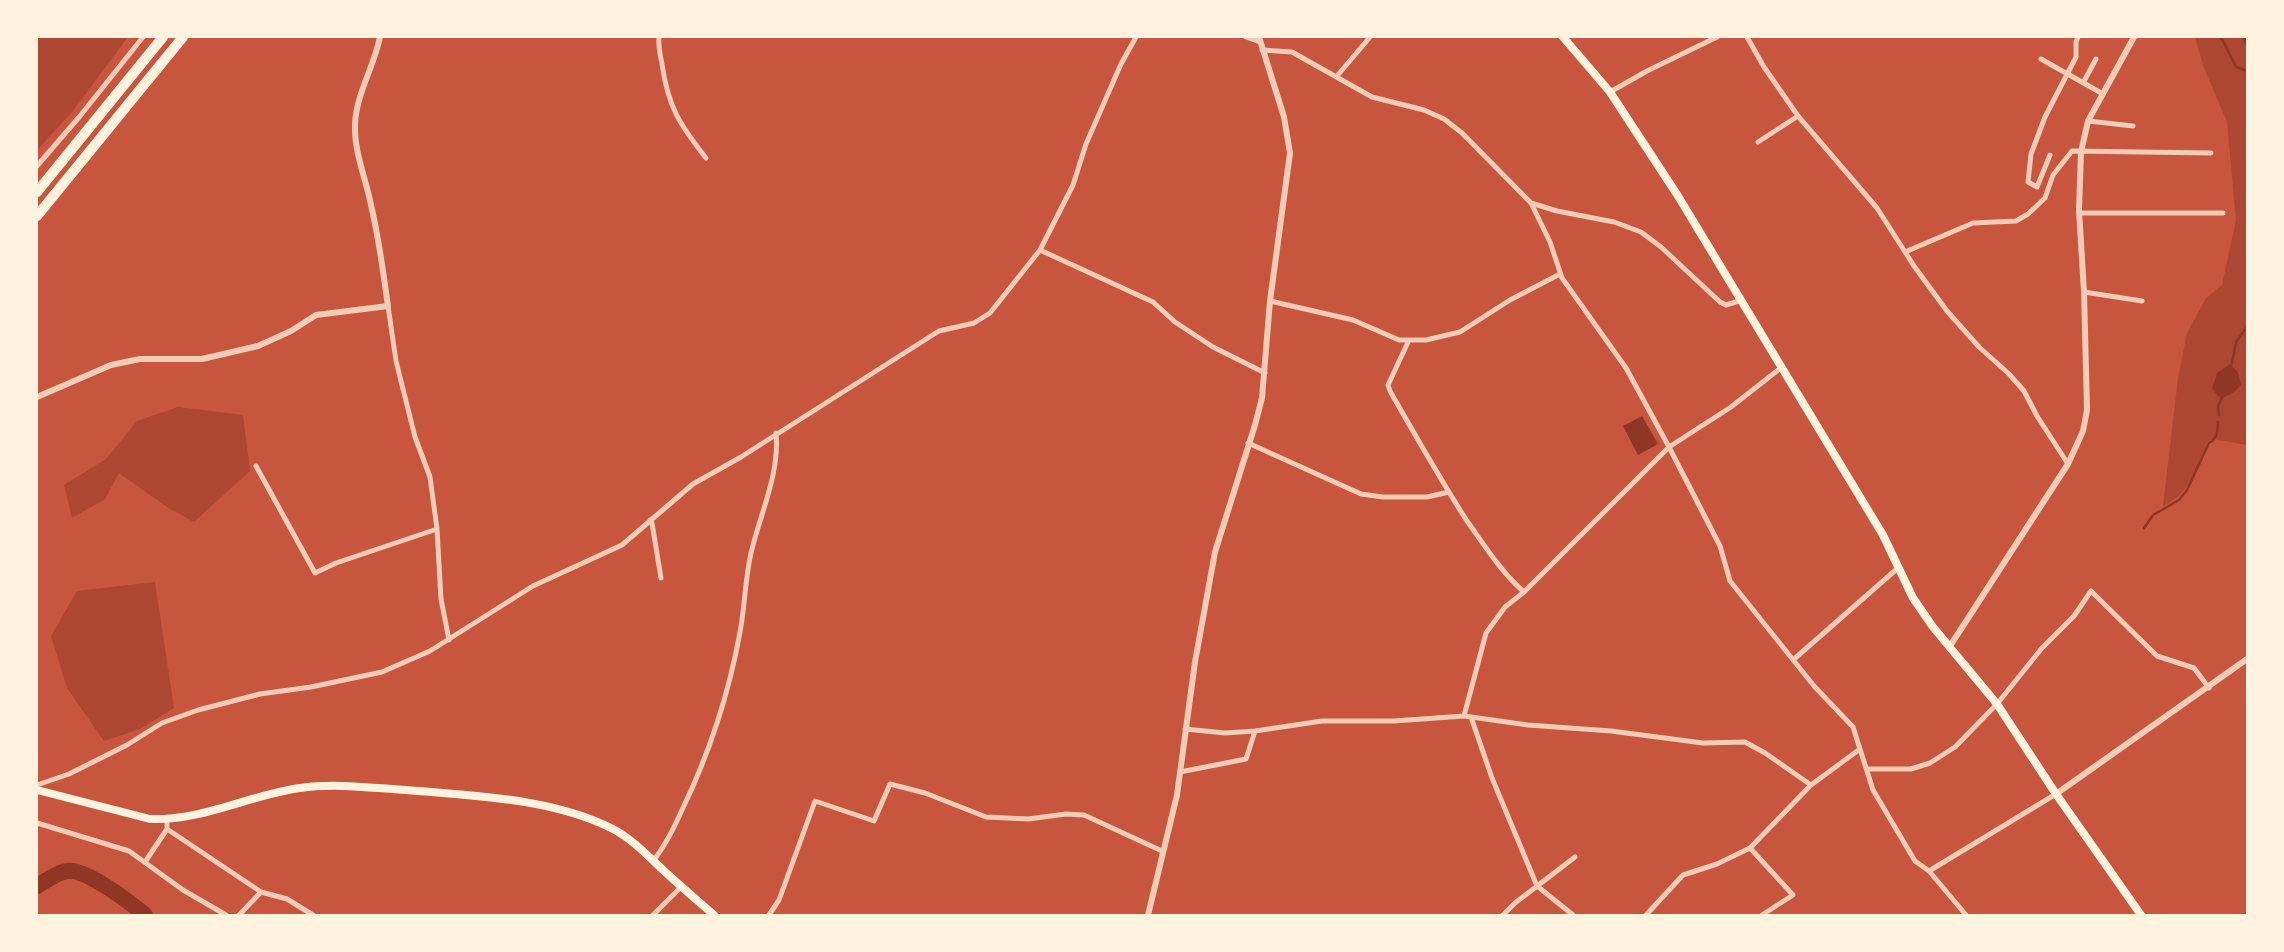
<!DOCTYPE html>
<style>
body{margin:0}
#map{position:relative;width:2284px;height:952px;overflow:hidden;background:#c8553d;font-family:"Varela Round",sans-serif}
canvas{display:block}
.frame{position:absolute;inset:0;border:38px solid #fff3e0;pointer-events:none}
</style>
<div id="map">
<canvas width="2284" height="952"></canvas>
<div class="frame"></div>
</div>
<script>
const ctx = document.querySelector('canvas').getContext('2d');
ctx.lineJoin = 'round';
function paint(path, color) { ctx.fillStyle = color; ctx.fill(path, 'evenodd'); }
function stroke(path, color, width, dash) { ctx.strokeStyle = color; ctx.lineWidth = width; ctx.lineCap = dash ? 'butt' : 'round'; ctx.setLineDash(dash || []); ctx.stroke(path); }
const green = new Path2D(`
 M 37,37 L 128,37 L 72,112 L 37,150 Z
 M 2195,37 L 2247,37 L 2247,445 L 2212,439 L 2208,441 C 2196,469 2191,493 2163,506 L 2178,378 L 2187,333 L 2206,298 L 2222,285 L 2236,220 L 2227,122 L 2204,68 Z
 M 178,407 L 243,415 L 250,471 L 194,522 L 167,507 L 119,473 L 105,499 L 72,518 L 64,485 L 106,459 L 137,421 Z
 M 155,582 L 174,708 L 140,729 L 104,741 L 67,688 L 51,636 L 77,591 Z`);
const water = new Path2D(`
 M 2230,364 L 2238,372 L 2241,385 L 2234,392 L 2221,399 L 2212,389 L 2217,373 Z
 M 1642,416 L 1658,444 L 1638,455 L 1623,426 Z`);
const stream = new Path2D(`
 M 2219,37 L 2222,39 L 2236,67 L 2247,71
 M 2244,37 L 2247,46
 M 2231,368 L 2236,342 L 2247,327
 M 2219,415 L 2218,406 L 2222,398
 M 2144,528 L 2153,515 L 2179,500 L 2187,490 L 2209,443 C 2218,438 2217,432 2218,422`);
const river = new Path2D(`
 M 37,886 C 46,881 58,872 67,871 C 85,868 131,903 145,915`);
const minor = new Path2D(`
 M 659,37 C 658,46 660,55 662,64 C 668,107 680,125 706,158
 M 1246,37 L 1260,42
 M 1747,37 L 1764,67 L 1798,116 L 1877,208 L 1914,266 L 1947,311 L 1979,347 L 2009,374 L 2024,391 L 2037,416 L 2068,464
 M 1262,50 L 1292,52 L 1372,97 L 1424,110 L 1444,119 L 1462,133 L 1531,203 L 1550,242 L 1562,278 L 1626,368 L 1669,447 L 1720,546 L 1730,581 L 1814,686 L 1853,727 L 1873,790 L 1915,861 L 1929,871 L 1966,915
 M 2041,59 L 2103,94
 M 1337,76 L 1370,37
 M 2083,83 L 2096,59
 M 1610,92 L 1647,71 L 1717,37
 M 2088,121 L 2133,126
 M 1758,142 L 1798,116
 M 2050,155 L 2037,187 L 2028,182 L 2031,154 L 2045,117 L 2076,57 L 2076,42 L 2078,37
 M 37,166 L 80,116 L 143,37
 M 1531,203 L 1557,211 L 1614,222 L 1641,232 L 1661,247 L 1720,302 L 1726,305 L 1742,300
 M 2079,213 L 2223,213
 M 1040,250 L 1153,302 L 1175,322 L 1213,347 L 1265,373
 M 1905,252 L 1973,223 L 2016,221 L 2028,214 L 2045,198 L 2053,175 L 2072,151 L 2211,153
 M 2084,292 L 2142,301
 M 1270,301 L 1353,320 L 1399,340 L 1426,340 L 1460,332 L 1510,300 L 1560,274
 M 388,306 L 396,361 L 415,437 L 430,477 L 437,529 L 441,599 L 449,640
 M 1409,340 L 1388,385 L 1390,391 C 1415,435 1440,479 1467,521 C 1485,546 1501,572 1524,592
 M 1248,443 L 1361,494 L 1383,497 L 1427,497 L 1449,492
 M 256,466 L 315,573 L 336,563 L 437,529
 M 650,520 L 652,523 L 661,578
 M 1793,660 L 1899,567
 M 1464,716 L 1486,633 L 1505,607 L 1524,592 L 1669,447 L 1731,407 L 1782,367
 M 1471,717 L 1492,778 L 1537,886 L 1573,915
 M 1185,729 L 1225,733 L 1255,731 L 1322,721 L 1394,721 L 1464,716 L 1528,725 L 1611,731 L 1703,743 L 1745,742 L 1765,753 L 1811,785
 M 1867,769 L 1911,769 L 1930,763 L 1955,747 L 1997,704 L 2042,648 L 2074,616 L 2091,591 L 2157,656 L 2194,668 L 2209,688
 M 1180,772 L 1246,759 L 1255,731
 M 37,785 L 69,774 L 127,745 L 162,723 L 198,710 L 260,694 L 311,687 L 382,672 L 430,651 L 533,586 L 622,545 L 693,484 L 741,457 L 920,343 L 939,331 L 974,323 L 990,313 L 1040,250 L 1073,185 L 1086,144 L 1121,64 L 1136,37
 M 167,820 L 167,829 L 261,892 L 287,899 L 313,915
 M 37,823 L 129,851 L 183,890 L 226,915
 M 1750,848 L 1793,895 L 1762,915
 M 653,861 C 666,845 674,828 682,810 C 709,754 729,693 740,632 C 745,606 745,579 751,553 C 760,514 780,474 776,433
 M 145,862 L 167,829
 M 1929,871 L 2056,794
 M 239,915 L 261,892
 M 653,915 L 681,887
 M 769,915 L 779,900 L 815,801 L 874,821 L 890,784 L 925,793 L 986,817 L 1028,819 L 1066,814 L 1084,815 L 1162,851
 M 1503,915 L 1515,903 L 1575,857
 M 1646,915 L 1683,875 L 1717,864 L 1750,848 L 1811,785 L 1860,749`);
const tertiary = new Path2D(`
 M 37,397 L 111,365 L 140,359 L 202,359 L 258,346 L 291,331 L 316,315 L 388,306 C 383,272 379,238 371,205 C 366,179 354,152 355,125 C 356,94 374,67 380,37
 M 1950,646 L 2068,464 L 2083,431 L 2087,410 L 2084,292 L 2079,210 L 2081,152 L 2088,121 L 2134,37
 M 2056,794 L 2247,659
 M 1148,915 L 1177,795 L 1195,662 L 1215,552 L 1255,425 L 1262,398 L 1270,301 L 1290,153 L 1284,117 L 1259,37`);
const primary = new Path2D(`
 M 1563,37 L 1610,92 L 1678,196 L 1883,535 L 1913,598 L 1933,627 L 1997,704 L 2056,794 L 2141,915
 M 37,790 L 150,819 C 202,821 249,795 300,788 C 335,783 371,788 406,790 C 474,796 552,798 613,829 C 632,839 647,855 662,869 C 679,885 697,900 714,915`);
const motorway = new Path2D(`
 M 37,192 L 163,37
 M 37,216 L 183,37`);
paint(green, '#ae4732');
paint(water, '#8f3625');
stroke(stream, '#8f3625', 2.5);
stroke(river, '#8f3625', 16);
stroke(minor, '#f1ccb7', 5);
stroke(tertiary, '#f1ccb7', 6);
stroke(primary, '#fff3e0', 8);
stroke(motorway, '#fff3e0', 10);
</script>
